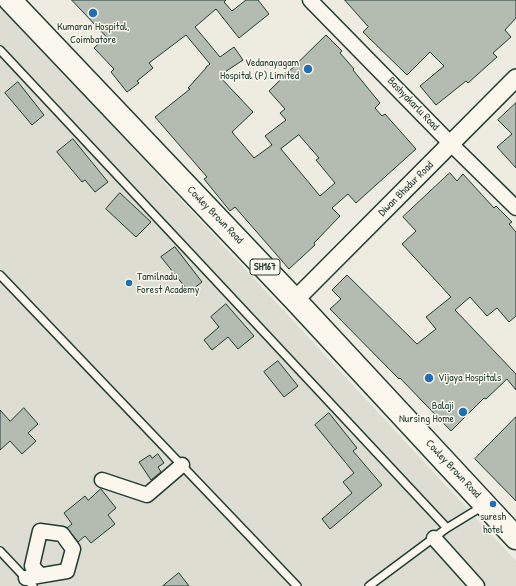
<!DOCTYPE html>
<style>
body{margin:0}
canvas{display:block;background:#eeece1}
</style>
<canvas width="516" height="586"></canvas>
<script>
const ctx = document.querySelector('canvas').getContext('2d');
ctx.lineJoin = 'round';
function paint(path, color) { ctx.fillStyle = color; ctx.fill(path, 'evenodd'); }
function stroke(path, color, width, dash) { ctx.strokeStyle = color; ctx.lineWidth = width; ctx.lineCap = dash ? 'butt' : 'round'; ctx.setLineDash(dash || []); ctx.stroke(path); }
function write(font, color, halo, rows, align = 'center') {
  ctx.font = font + ' "Patrick Hand",sans-serif'; ctx.lineWidth = 3; ctx.setLineDash([]); ctx.textBaseline = 'middle'; ctx.strokeStyle = halo; ctx.fillStyle = color; for (const [text, x, y, turn = 0] of rows) {
    ctx.save(); ctx.translate(x, y); ctx.rotate((+turn || 0) * Math.PI / 180); ctx.textAlign = isNaN(turn) ? turn : align; if (halo) ctx.strokeText(text, 0, 0); ctx.fillText(text, 0, 0); ctx.restore();
  }
}
const built = new Path2D(`
 M 0,5 L 516,561 L 516,586 L 0,586 Z`);
const building = new Path2D(`
 M 72,0 L 226,0 L 224,2 L 232,11 L 246,0 L 258,0 L 269,14 L 239,38 L 216,9 L 195,27 L 220,57 L 234,47 L 243,60 L 219,76 L 253,112 L 232,132 L 254,158 L 272,145 L 265,136 L 286,120 L 280,113 L 285,109 L 269,91 L 326,35 L 342,51 L 340,53 L 354,69 L 353,70 L 380,103 L 375,108 L 382,116 L 385,114 L 416,149 L 356,203 L 348,194 L 332,208 L 340,216 L 314,243 L 315,245 L 289,269 L 235,207 L 230,211 L 204,179 L 207,177 L 155,117 L 190,89 L 188,88 L 206,68 L 206,67 L 210,64 L 186,35 L 149,63 L 153,68 L 137,81 L 139,83 L 127,92 L 111,72 L 114,69 L 94,48 L 106,37 ZM 299,135 L 319,158 L 316,160 L 335,183 L 320,196 L 281,149 Z
 M 345,0 L 516,0 L 516,18 L 505,30 L 511,37 L 493,53 L 497,57 L 468,83 L 466,81 L 436,105 L 420,86 L 444,66 L 430,52 L 407,75 L 363,32 L 368,27 Z
 M 18,82 L 44,115 L 32,125 L 5,93 Z
 M 516,103 L 516,168 L 497,147 L 512,134 L 498,120 Z
 M 73,139 L 108,182 L 95,192 L 85,180 L 82,182 L 57,152 Z
 M 450,173 L 457,181 L 463,174 L 494,208 L 496,206 L 512,222 L 509,224 L 516,232 L 516,316 L 509,322 L 497,308 L 487,316 L 470,297 L 455,310 L 516,374 L 516,390 L 507,379 L 486,399 L 484,398 L 451,431 L 400,378 L 399,379 L 330,309 L 341,299 L 332,290 L 347,275 L 417,344 L 436,329 L 426,317 L 451,297 L 402,244 L 416,231 L 403,217 Z
 M 120,193 L 151,222 L 136,237 L 106,209 Z
 M 175,247 L 202,282 L 189,292 L 161,257 Z
 M 226,304 L 254,336 L 238,349 L 228,337 L 212,350 L 204,340 L 219,327 L 211,317 Z
 M 278,361 L 298,386 L 284,397 L 264,372 Z
 M 24,408 L 38,424 L 28,433 L 36,441 L 22,454 L 10,441 L 0,450 L 0,410 L 10,421 Z
 M 329,413 L 357,448 L 353,451 L 382,485 L 330,529 L 322,519 L 352,493 L 343,482 L 354,473 L 315,425 Z
 M 516,417 L 516,501 L 475,459 Z
 M 158,454 L 164,463 L 158,467 L 161,472 L 151,480 L 139,462 L 150,455 L 152,458 Z
 M 101,489 L 116,508 L 108,515 L 115,524 L 91,543 L 85,536 L 78,542 L 67,528 L 72,524 L 64,513 L 85,496 L 88,500 Z
 M 179,573 L 189,586 L 163,586 Z`);
const service = new Path2D(`
 M 0,50 L 447,528
 M 0,275 L 297,586
 M 0,551 L 33,586
 M 369,586 L 447,528 L 483,506`);
const minor = new Path2D(`
 M 310,0 L 451,144 L 516,208
 M 102,480 L 147,495 L 182,465
 M 434,538 L 477,586
 M 26,578 L 67,571 L 73,549 L 62,534 L 40,531 L 32,566 L 40,575`);
const tertiary = new Path2D(`
 M 295,300 L 516,78`);
const primary = new Path2D(`
 M 10,0 L 295,300 L 516,538`);
const markers = [
 [93,13,5,"#1f6fb2"],
 [308,69,5,"#1f6fb2"],
 [129,283,4,"#1f6fb2"],
 [429,378,5,"#1f6fb2"],
 [463,412,5,"#1f6fb2"],
 [493,504,4,"#1f6fb2"]
];
const shields = [
 [265,267,30]
];
const shieldNames = [
 ["SH167",265,267]
];
const poiNames = [
 ["Kumaran Hospital,",93,27],
 ["Coimbatore",93,40],
 ["Vedanayagam",299,63,"right"],
 ["Hospital (P) Limited",299,76,"right"],
 ["Tamilnadu",137,277,"left"],
 ["Forest Academy",137,290,"left"],
 ["Vijaya Hospitals",438,378,"left"],
 ["Balaji",454,406,"right"],
 ["Nursing Home",454,419,"right"],
 ["suresh",493,517],
 ["hotel",493,530]
];
const streetNames = [
 ["Bashyakarlu Road",413,104,46],
 ["Diwan Bhadur Road",406,189,-45],
 ["Cowley Brown Road",215,215,46],
 ["Cowley Brown Road",453,469,47]
];
paint(built, '#ddddd2');
paint(building, '#b4bbb0');
stroke(building, '#1f3d34', 1);
stroke(service, '#1f3d34', 10);
stroke(minor, '#1f3d34', 17);
stroke(tertiary, '#1f3d34', 20);
stroke(primary, '#1f3d34', 25);
stroke(service, '#fbf7ec', 7);
stroke(minor, '#fbf7ec', 14);
stroke(tertiary, '#fbf7ec', 17);
stroke(primary, '#fbf7ec', 22);
for (const [x, y, r, color] of markers) { const dot = new Path2D(); dot.arc(x, y, r, 0, 2 * Math.PI); ctx.fillStyle = color; ctx.fill(dot); stroke(dot, '#fbf7ec', 1.5); }
for (const [x, y, w] of shields) { const box = new Path2D(); box.roundRect(x - w / 2, y - 8, w, 16, 3); ctx.fillStyle = '#fbf7ec'; ctx.fill(box); stroke(box, '#1f3d34', 1); }
write('bold 10px', '#1f3d34', null, shieldNames);
write('11px', '#1f3d34', '#fbf7ec', poiNames);
write('11px', '#1f3d34', '#fbf7ec', streetNames);
</script>
